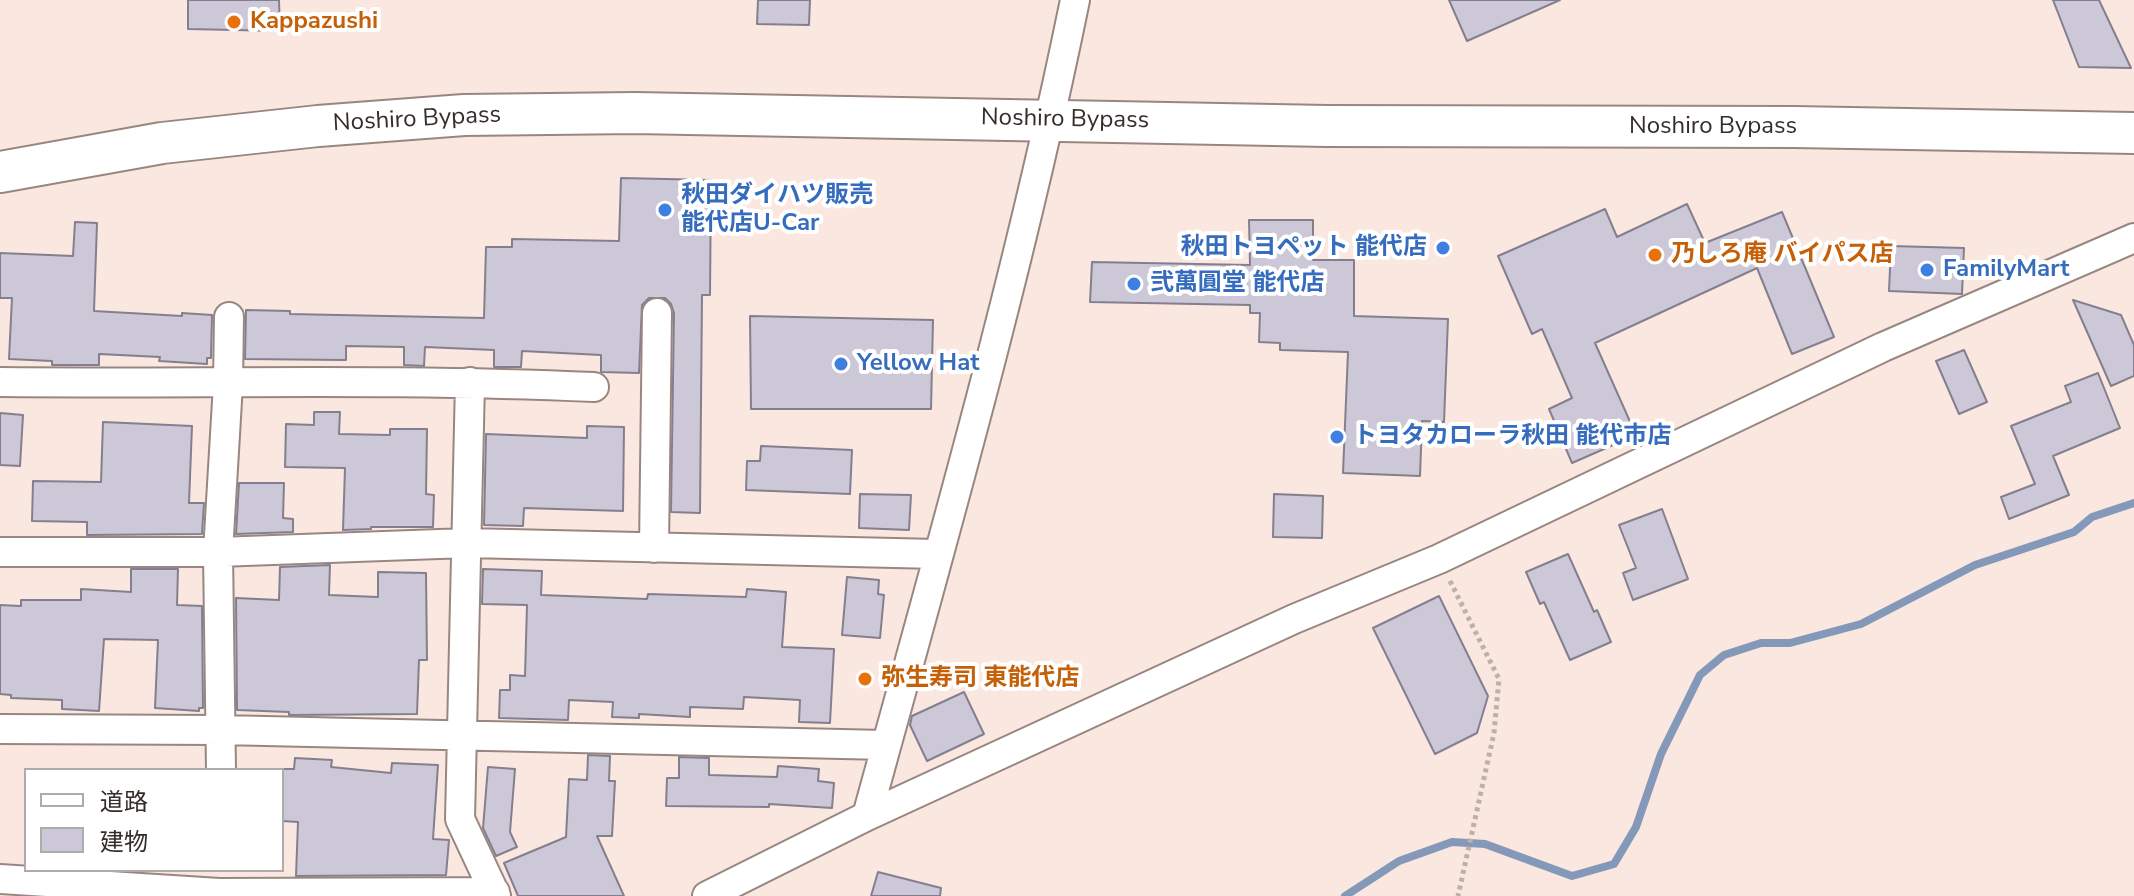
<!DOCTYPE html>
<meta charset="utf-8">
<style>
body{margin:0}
#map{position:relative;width:2134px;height:896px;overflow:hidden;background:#fae7e0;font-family:"Nunito Sans","Noto Sans JP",sans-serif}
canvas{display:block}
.legend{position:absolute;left:24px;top:768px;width:260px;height:104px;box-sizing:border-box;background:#fff;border:2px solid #aeabaa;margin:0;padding:10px 14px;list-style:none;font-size:24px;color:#342d2a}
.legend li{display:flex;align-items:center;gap:16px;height:40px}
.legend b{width:40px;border:2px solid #aeabaa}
</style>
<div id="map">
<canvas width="2134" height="896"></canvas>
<ul class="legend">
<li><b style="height:10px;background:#fff"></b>道路</li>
<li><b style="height:22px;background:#cdc8d7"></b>建物</li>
</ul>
</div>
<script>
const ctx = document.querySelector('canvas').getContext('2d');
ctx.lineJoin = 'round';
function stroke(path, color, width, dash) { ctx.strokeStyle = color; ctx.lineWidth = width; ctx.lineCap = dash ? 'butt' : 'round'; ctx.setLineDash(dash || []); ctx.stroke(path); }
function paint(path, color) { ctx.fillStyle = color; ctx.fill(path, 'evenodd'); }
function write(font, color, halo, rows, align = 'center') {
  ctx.font = font + ' "Nunito Sans","Noto Sans JP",sans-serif'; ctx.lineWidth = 8; ctx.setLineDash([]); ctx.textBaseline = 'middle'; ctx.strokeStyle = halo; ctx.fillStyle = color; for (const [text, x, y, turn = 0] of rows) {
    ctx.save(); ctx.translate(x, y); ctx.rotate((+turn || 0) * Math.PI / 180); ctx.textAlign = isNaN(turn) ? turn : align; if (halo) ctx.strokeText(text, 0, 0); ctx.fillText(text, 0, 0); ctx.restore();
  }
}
const stream = new Path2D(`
 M 1345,896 L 1399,861 L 1452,842 L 1485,844 L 1572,876 L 1614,864 L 1636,827 L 1661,754 L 1700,675 L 1724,655 L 1761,643 L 1790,643 L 1861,624 L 1975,565 L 2074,532 L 2092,517 L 2134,503`);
const building = new Path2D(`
 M 188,0 L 279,0 L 280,31 L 188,29 Z
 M 758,0 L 810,0 L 809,25 L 757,24 Z
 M 1449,0 L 1560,0 L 1467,41 Z
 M 2053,0 L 2099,0 L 2131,68 L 2079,67 Z
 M 621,178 L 711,180 L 710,295 L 702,295 L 700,513 L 671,512 L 674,313 L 671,304 L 665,298 L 649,298 L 642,305 L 639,373 L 601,372 L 601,355 L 522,351 L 521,367 L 494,367 L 494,350 L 425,347 L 424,366 L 404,365 L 404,347 L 346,346 L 346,360 L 245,359 L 246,310 L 290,311 L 290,314 L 484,318 L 486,247 L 512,247 L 512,239 L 619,241 Z
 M 1687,204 L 1705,243 L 1782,212 L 1834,337 L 1792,354 L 1757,268 L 1595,343 L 1636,435 L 1572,463 L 1549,409 L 1572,398 L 1542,329 L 1532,334 L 1498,256 L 1605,209 L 1617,237 Z
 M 1249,220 L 1313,220 L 1313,260 L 1354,260 L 1354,316 L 1448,319 L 1444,422 L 1422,421 L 1420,476 L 1343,473 L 1348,352 L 1280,350 L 1280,343 L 1259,342 L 1260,313 L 1250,313 L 1250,305 L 1090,302 L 1092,262 L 1250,265 Z
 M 75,222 L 97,223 L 94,311 L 182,316 L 182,313 L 212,315 L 211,358 L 207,358 L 207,364 L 159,361 L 160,357 L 99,354 L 99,365 L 52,365 L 52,361 L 9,359 L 12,298 L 0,298 L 0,253 L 73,256 Z
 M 1891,246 L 1964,248 L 1962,294 L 1889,291 Z
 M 2073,300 L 2121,315 L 2134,345 L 2134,376 L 2111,386 Z
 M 750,316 L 933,320 L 931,409 L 751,409 Z
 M 1964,350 L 1987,402 L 1959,414 L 1936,361 Z
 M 2098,373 L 2120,428 L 2053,456 L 2069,495 L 2009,519 L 2001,497 L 2035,484 L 2011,426 L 2071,402 L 2065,386 Z
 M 314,412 L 340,412 L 339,434 L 390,435 L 390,429 L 427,429 L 426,494 L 434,495 L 433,527 L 371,527 L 371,529 L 343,530 L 345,468 L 285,467 L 286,424 L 314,425 Z
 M 0,413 L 23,415 L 20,466 L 0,465 Z
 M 103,422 L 192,426 L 189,503 L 204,503 L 202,534 L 87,535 L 87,522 L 32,521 L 33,481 L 101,482 Z
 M 587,426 L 624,427 L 623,511 L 524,508 L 523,526 L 484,525 L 486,434 L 587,438 Z
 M 761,446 L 852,450 L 850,494 L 746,490 L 747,461 L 760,461 Z
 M 239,483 L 284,483 L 283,518 L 293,519 L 293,532 L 236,534 Z
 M 860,494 L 911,495 L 909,530 L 859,528 Z
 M 1274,494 L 1323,496 L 1322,538 L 1273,537 Z
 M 1662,509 L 1688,579 L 1633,600 L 1623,573 L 1636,568 L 1619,525 Z
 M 1568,554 L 1594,612 L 1597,610 L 1611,642 L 1570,660 L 1544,602 L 1540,604 L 1526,572 Z
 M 330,565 L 329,595 L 378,597 L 378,572 L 426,573 L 427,660 L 419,660 L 417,714 L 289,715 L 289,712 L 237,710 L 236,598 L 279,600 L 280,567 Z
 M 131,569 L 178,569 L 177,605 L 202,606 L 203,708 L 199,708 L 199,711 L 155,708 L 158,640 L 104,639 L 99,711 L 62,709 L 62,700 L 11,698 L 11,695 L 0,694 L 0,605 L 21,606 L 21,600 L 81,600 L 81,589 L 131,592 Z
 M 483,569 L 542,571 L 541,595 L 647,599 L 648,594 L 746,597 L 747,589 L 786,592 L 782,647 L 834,649 L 830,723 L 799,722 L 800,700 L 744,697 L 743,709 L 690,707 L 690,717 L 639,714 L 639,718 L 612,717 L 613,702 L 569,700 L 568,720 L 499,718 L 500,690 L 510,690 L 510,675 L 525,676 L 527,605 L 482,604 Z
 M 847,577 L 879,580 L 878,594 L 884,595 L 880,638 L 842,635 Z
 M 1439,596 L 1488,696 L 1477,733 L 1435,754 L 1373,628 Z
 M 964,692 L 984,734 L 927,761 L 910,725 L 912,716 Z
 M 588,755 L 610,756 L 609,781 L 615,781 L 612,836 L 597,836 L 624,896 L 518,896 L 504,863 L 566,837 L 569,779 L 587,780 Z
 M 679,757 L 709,758 L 709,775 L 777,777 L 778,766 L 819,769 L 818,781 L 834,783 L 832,808 L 769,804 L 769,807 L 666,806 L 667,778 L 679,778 Z
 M 295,758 L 332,760 L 331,767 L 391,773 L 392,763 L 438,765 L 433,839 L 449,840 L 446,875 L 296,876 L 298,822 L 282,821 L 282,769 L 294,769 Z
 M 488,767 L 515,769 L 510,832 L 517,847 L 496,856 L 483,828 Z
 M 878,872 L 941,888 L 940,896 L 871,896 Z`);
const path = new Path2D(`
 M 1450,581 L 1499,679 L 1494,733 L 1458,896`);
const minor = new Path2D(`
 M 0,382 C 198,384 396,378 594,387
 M 470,382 L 460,819 L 496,896
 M 654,548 L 657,313
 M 0,552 L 218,552 L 467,543 L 937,554
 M 0,729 L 221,730 L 886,745
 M 221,770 L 218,552 L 228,384 L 229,317
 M 867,816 C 941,546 1019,275 1075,0
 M 0,879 L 219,893 L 495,892
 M 707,896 L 867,816 L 1294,619 L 1439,559 L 1883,347 L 2134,238`);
const highway = new Path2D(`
 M 0,172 L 162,143 L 318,126 L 464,115 L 635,113 L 1327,126 L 1794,127 L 2134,133`);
const markers = [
 [234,22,8,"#e8710a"],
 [665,210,8,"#3f7fe0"],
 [1443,248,8,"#3f7fe0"],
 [1655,255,8,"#e8710a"],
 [1927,270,8,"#3f7fe0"],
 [1134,284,8,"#3f7fe0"],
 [841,364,8,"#3f7fe0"],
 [1337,437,8,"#3f7fe0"],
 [865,679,8,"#e8710a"]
];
const foodNames = [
 ["Kappazushi",250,22],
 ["乃しろ庵 バイパス店",1671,255],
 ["弥生寿司 東能代店",881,679]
];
const streetNames = [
 ["Noshiro Bypass",417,120,-3],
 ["Noshiro Bypass",1065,120,1],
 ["Noshiro Bypass",1713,127]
];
const shopNames = [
 ["秋田ダイハツ販売",681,196],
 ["能代店U-Car",681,224],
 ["秋田トヨペット 能代店",1427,248,"right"],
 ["FamilyMart",1943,270],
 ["弐萬圓堂 能代店",1150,284],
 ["Yellow Hat",857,364],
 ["トヨタカローラ秋田 能代市店",1353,437]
];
stroke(stream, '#8499b9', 8);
paint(building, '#cdc8d7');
stroke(building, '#847f8e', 2);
stroke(minor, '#988780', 32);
stroke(highway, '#988780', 44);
stroke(path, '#beafa9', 5, [4, 4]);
stroke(minor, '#fff', 28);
stroke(highway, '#fff', 40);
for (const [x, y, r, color] of markers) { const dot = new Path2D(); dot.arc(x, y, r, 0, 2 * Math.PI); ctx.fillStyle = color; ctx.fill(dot); stroke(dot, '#fff', 3); }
write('bold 24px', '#c56008', '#fff', foodNames, 'left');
write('24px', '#342d2a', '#fff', streetNames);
write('bold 24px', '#366cbe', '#fff', shopNames, 'left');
</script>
